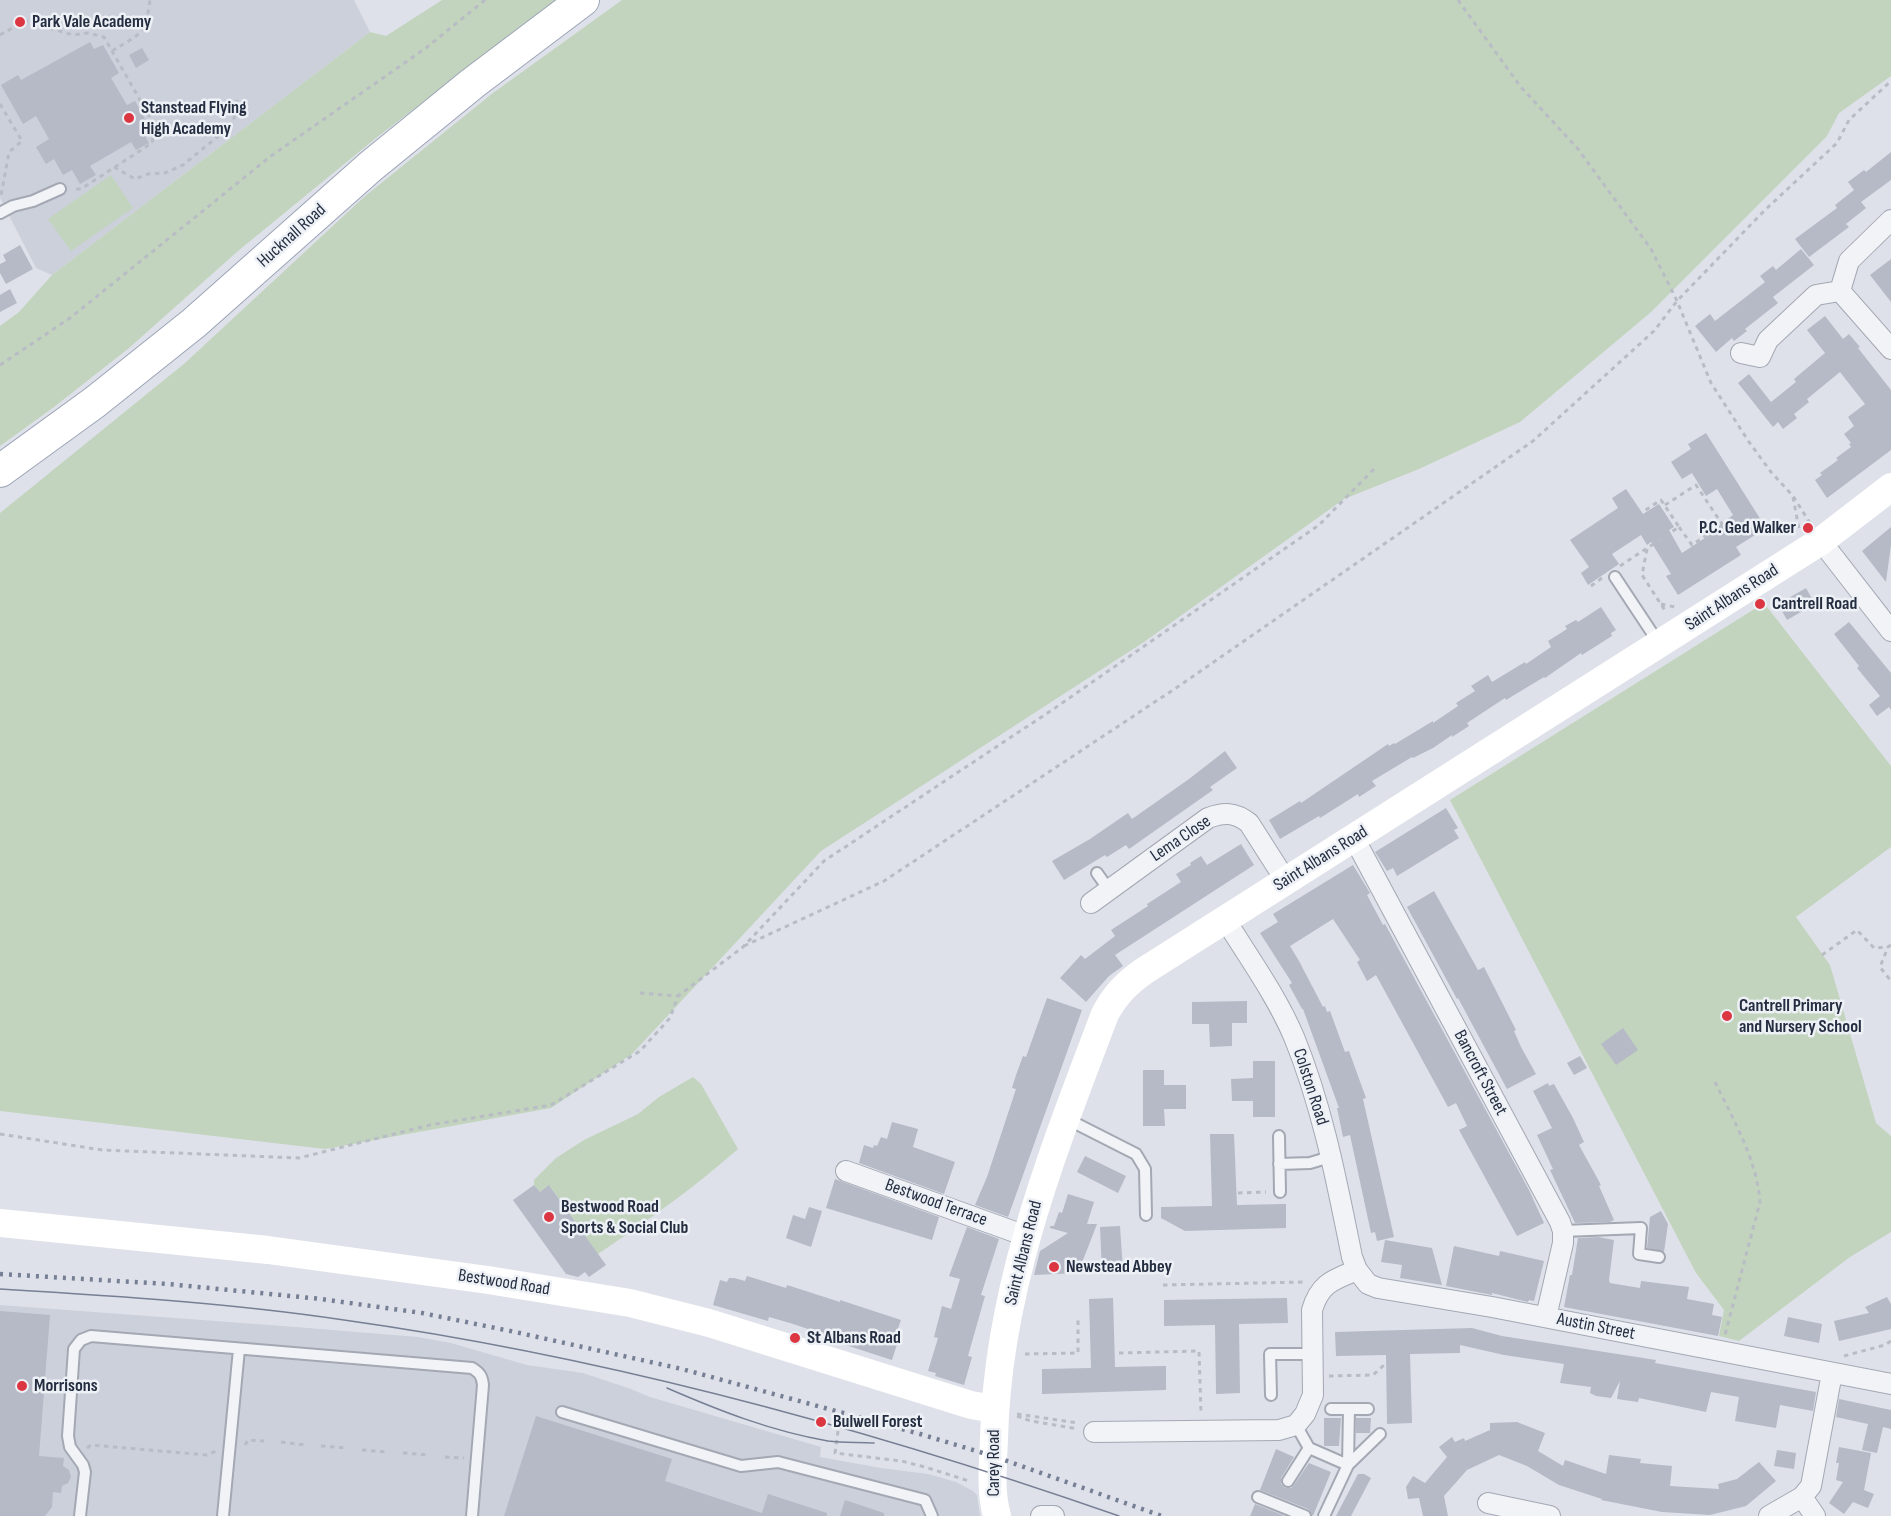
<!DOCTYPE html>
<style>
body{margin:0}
canvas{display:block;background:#dee1e9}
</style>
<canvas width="1891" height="1516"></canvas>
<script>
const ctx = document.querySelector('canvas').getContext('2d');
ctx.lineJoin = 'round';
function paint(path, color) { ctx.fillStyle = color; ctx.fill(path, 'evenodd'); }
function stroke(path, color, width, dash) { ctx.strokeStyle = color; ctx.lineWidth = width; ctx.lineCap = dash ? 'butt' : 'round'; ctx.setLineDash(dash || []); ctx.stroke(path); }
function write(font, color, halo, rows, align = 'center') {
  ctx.font = font + ' "Sofia Sans Condensed",sans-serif'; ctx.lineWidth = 5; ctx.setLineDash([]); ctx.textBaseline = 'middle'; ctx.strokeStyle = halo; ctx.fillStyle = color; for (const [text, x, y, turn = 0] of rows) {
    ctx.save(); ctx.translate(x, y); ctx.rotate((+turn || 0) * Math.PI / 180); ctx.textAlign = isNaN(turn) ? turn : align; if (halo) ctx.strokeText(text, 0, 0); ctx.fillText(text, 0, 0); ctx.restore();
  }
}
const built = new Path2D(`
 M 0,0 L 354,0 L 370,32 L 52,275 L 36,268 L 0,198 Z
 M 0,1305 L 296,1327 L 418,1337 L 451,1343 L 527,1365 L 583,1373 L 631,1389 L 650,1397 L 821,1447 L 820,1457 L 881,1468 L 928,1474 L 956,1482 L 973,1491 L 977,1495 L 980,1516 L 0,1516 Z`);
const green = new Path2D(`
 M 442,0 L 556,0 L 376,138 L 238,251 L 129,348 L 54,407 L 0,446 L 0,326 L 19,312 L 52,275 L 370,32 L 386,36 Z
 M 622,0 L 1891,0 L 1891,76 L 1839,113 L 1827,136 L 1650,313 L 1520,422 L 1419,469 L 1344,499 L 1144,642 L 821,851 L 632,1054 L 551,1108 L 325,1149 L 0,1111 L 0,513 L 185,363 L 364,197 L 493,93 Z
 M 111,175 L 133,208 L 71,251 L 48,219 Z
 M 1764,603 L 1891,766 L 1891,847 L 1796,917 L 1830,965 L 1876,1123 L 1891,1136 L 1891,1232 L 1850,1257 L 1739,1341 L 1719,1336 L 1724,1310 L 1696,1273 L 1450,800 Z
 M 693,1077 L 701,1084 L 738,1149 C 694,1188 647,1221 598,1254 L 550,1186 L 540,1192 L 534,1185 L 534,1180 L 556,1158 L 584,1140 L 638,1114 L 659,1097 Z`);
const building = new Path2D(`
 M 90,42 L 94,49 L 103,45 L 119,73 L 111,78 L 127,105 L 135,101 L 151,130 L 144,134 L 149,143 L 136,150 L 131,142 L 90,166 L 96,175 L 80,184 L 72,170 L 63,175 L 54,159 L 46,164 L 36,147 L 49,139 L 36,116 L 23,124 L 1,85 L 18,75 L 21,80 Z
 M 142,48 L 149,60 L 136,68 L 129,55 Z
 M 1891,152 L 1891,180 L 1861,202 L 1866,208 L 1846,224 L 1849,227 L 1809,257 L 1795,239 L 1837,208 L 1835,205 L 1854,190 L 1848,182 L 1864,170 L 1866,172 Z
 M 20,245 L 33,269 L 6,284 L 0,273 L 0,264 L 6,261 L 3,255 Z
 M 1801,249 L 1814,265 L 1773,297 L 1778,303 L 1745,329 L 1747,331 L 1734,341 L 1732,338 L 1716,352 L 1695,326 L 1710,314 L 1715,321 L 1765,282 L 1760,276 L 1773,266 L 1776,270 Z
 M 1891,259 L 1891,302 L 1870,275 Z
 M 10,289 L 17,303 L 0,312 L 0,295 Z
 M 1825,316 L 1843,339 L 1849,334 L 1860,347 L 1858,348 L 1891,390 L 1891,450 L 1827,498 L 1815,480 L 1822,475 L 1820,473 L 1838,460 L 1836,458 L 1851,447 L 1849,444 L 1851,443 L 1844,434 L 1854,426 L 1848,417 L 1865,404 L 1840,372 L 1807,399 L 1809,402 L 1794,414 L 1797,418 L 1783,429 L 1778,422 L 1773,427 L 1738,383 L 1749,374 L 1771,402 L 1796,382 L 1794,379 L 1825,353 L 1807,330 Z
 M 1706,433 L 1766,528 L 1736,547 L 1741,555 L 1678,595 L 1666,576 L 1671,574 L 1651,542 L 1647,545 L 1641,535 L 1612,554 L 1619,564 L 1588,585 L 1581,573 L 1589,567 L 1570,540 L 1618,508 L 1612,498 L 1626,489 L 1643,514 L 1659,504 L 1674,527 L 1669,530 L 1682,553 L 1728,523 L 1726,520 L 1733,515 L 1717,489 L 1706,496 L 1692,473 L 1682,479 L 1671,462 L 1691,449 L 1688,444 Z
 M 1891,527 L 1891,545 L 1886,582 L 1862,551 Z
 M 1806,588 L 1815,604 L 1787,620 L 1778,604 Z
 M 1601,607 L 1616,630 L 1611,633 L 1612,636 L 1582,655 L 1581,653 L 1545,678 L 1544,677 L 1506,700 L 1505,698 L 1467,723 L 1469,726 L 1452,737 L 1452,735 L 1433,748 L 1413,758 L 1412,757 L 1372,781 L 1376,786 L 1359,797 L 1358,794 L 1320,818 L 1319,816 L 1280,839 L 1269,820 L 1300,801 L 1301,803 L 1388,744 L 1389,746 L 1394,743 L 1395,744 L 1433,721 L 1433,723 L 1458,706 L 1456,703 L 1475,691 L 1471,686 L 1488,675 L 1492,682 L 1525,662 L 1526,664 L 1551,647 L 1548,641 L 1567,629 L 1565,626 L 1576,620 L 1578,622 Z
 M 1849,622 L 1891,673 L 1891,710 L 1889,707 L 1877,716 L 1869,705 L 1880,696 L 1857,668 L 1859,666 L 1834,634 Z
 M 1225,751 L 1237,768 L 1210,787 L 1213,790 L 1129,849 L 1126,845 L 1107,857 L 1105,855 L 1064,880 L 1052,861 L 1090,839 L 1128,813 L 1132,819 L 1189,779 Z
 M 1446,808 L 1458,828 L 1454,830 L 1459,838 L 1397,876 L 1393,868 L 1387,871 L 1375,852 Z
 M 1241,844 L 1254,865 L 1115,955 L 1123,966 L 1109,976 L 1086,1002 L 1060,978 L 1081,955 L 1085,959 L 1115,936 L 1111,930 L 1148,906 L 1147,904 L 1181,882 L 1176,874 L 1191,865 L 1190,863 L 1201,856 L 1207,865 Z
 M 1353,865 L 1370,893 L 1367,895 L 1383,925 L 1385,924 L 1529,1190 L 1544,1223 L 1517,1236 L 1459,1130 L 1467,1126 L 1456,1103 L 1448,1107 L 1376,975 L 1367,981 L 1357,962 L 1360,960 L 1333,919 L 1290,946 L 1299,961 L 1323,1007 L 1325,1006 L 1327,1012 L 1330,1011 L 1345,1052 L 1349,1051 L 1366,1098 L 1363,1099 L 1394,1237 L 1377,1241 L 1375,1232 L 1371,1233 L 1350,1135 L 1343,1137 L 1337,1108 L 1339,1108 L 1303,1009 L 1302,1009 L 1289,985 L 1292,983 L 1260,933 L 1278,922 L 1273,914 Z
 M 1434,891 L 1478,970 L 1484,967 L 1516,1030 L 1514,1031 L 1521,1047 L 1536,1074 L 1507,1089 L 1458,998 L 1457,999 L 1407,907 Z
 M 1047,998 L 1082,1010 L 1008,1217 L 975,1205 L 987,1177 L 1016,1089 L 1012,1088 L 1016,1075 L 1023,1056 L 1026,1057 Z
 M 1247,1001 L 1247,1023 L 1232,1023 L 1232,1046 L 1210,1047 L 1209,1024 L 1192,1024 L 1192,1002 Z
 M 1623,1028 L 1638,1050 L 1616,1065 L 1601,1044 Z
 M 1580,1056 L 1587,1068 L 1574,1075 L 1567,1063 Z
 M 1253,1061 L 1275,1061 L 1275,1117 L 1253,1117 L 1253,1101 L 1232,1101 L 1231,1079 L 1253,1078 Z
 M 1143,1070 L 1164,1070 L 1164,1085 L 1186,1085 L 1186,1109 L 1164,1109 L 1165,1126 L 1143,1126 Z
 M 1548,1083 L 1549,1086 L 1554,1084 L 1573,1118 L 1584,1142 L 1579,1145 L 1601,1185 L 1599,1186 L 1614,1220 L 1610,1222 L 1575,1223 L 1550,1170 L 1553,1169 L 1537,1135 L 1552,1128 L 1533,1091 Z
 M 892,1122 L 918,1129 L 913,1147 L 955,1162 L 944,1194 L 859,1163 L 864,1145 L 873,1148 L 874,1145 L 877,1146 L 881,1137 L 887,1139 Z
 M 1210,1134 L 1234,1134 L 1237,1205 L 1286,1204 L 1286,1228 L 1185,1231 L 1161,1218 L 1161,1207 L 1212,1206 Z
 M 1085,1156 L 1126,1176 L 1118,1193 L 1077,1172 Z
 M 835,1179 L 939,1217 L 932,1240 L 826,1208 Z
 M 534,1185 L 540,1192 L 549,1185 L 606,1265 L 589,1277 L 585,1272 L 578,1277 L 566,1274 L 513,1200 Z
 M 1068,1194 L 1094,1202 L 1087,1224 L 1097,1224 L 1078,1273 L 1034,1275 L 1040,1251 L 1068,1233 L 1050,1228 L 1050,1226 L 1054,1226 L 1059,1212 L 1062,1213 Z
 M 809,1207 L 822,1211 L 811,1247 L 786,1238 L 793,1215 L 805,1219 Z
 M 1661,1211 L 1668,1224 L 1664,1252 L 1647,1248 L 1650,1217 Z
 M 1120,1226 L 1123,1272 L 1102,1273 L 1100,1227 Z
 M 967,1227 L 999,1239 L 981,1295 L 985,1296 L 968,1356 L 972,1357 L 964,1385 L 935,1376 L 936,1373 L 928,1371 L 938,1338 L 934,1337 L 942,1306 L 951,1309 L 960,1279 L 949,1276 Z
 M 1598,1237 L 1614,1240 L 1609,1280 L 1610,1283 L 1640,1288 L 1641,1281 L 1689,1287 L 1687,1299 L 1714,1304 L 1712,1315 L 1722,1317 L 1718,1336 L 1564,1307 L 1570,1275 L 1572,1275 L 1578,1238 Z
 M 1385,1240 L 1432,1248 L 1442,1285 L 1400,1278 L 1402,1265 L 1381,1262 Z
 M 1454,1246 L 1499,1256 L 1500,1251 L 1544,1261 L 1534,1301 L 1529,1300 L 1528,1302 L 1492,1293 L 1492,1295 L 1446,1286 Z
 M 747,1276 L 786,1288 L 787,1285 L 840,1302 L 840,1300 L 901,1320 L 897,1331 L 901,1332 L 892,1360 L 827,1339 L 829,1336 L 790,1323 L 769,1317 L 768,1321 L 713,1305 L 720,1280 L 727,1282 L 729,1278 L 734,1278 L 745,1281 Z
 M 1887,1297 L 1891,1304 L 1891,1329 L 1839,1341 L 1834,1321 L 1869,1313 L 1865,1307 Z
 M 1113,1298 L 1115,1367 L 1166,1366 L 1166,1390 L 1042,1394 L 1042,1369 L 1091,1368 L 1089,1299 Z
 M 1287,1298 L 1288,1323 L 1239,1324 L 1240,1393 L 1216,1394 L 1215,1325 L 1164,1326 L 1164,1300 Z
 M 0,1311 L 50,1315 L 39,1456 L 64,1458 L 63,1466 L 69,1470 L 71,1477 L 68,1483 L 62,1486 L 61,1493 L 53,1492 L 52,1507 L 45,1516 L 0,1516 Z
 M 1788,1317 L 1822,1324 L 1819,1343 L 1784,1336 Z
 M 1472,1328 L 1502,1336 L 1656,1360 L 1655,1363 L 1816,1392 L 1813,1411 L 1780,1405 L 1776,1428 L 1735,1421 L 1739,1397 L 1711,1392 L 1706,1412 L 1639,1398 L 1638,1402 L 1617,1399 L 1620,1381 L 1611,1398 L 1596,1396 L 1590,1393 L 1591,1387 L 1560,1383 L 1564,1364 L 1504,1355 L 1460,1345 L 1460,1353 L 1410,1354 L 1412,1423 L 1387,1424 L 1386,1355 L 1336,1356 L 1335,1332 Z
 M 1839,1399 L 1891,1410 L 1891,1429 L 1883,1427 L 1877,1453 L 1862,1450 L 1868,1424 L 1836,1417 Z
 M 536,1416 L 672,1459 L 665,1481 L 762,1513 L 768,1494 L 827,1513 L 827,1516 L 504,1516 Z
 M 1324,1418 L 1341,1418 L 1339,1446 L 1324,1446 Z
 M 1356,1418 L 1371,1418 L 1370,1433 L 1356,1433 Z
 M 1517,1422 L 1545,1433 L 1538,1451 L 1563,1466 L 1565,1460 L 1606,1474 L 1609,1455 L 1641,1459 L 1640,1463 L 1672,1466 L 1670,1486 L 1719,1489 L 1718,1484 L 1737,1479 L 1759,1462 L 1776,1481 L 1746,1506 L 1710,1515 L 1662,1512 L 1601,1500 L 1602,1499 L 1559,1485 L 1527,1466 L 1499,1455 L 1467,1470 L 1444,1496 L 1448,1516 L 1423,1516 L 1419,1498 L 1408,1499 L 1406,1487 L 1413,1476 L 1425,1483 L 1447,1457 L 1439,1447 L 1452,1437 L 1455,1442 L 1464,1438 L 1465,1441 L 1490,1430 L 1490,1423 Z
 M 1839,1447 L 1871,1453 L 1864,1490 L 1874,1494 L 1868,1508 L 1853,1502 L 1844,1514 L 1829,1503 L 1843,1482 L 1836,1480 L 1839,1463 L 1836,1463 Z
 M 1276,1449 L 1294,1457 L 1281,1478 L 1281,1484 L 1285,1488 L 1291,1488 L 1294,1485 L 1309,1463 L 1331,1472 L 1313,1516 L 1308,1509 L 1260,1490 Z
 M 1777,1450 L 1796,1453 L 1794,1469 L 1774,1466 Z
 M 1358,1474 L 1364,1474 L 1371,1478 L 1351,1516 L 1336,1516 Z
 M 845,1500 L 884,1513 L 884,1516 L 840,1516 Z
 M 1255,1504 L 1285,1516 L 1250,1516 Z`);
const path = new Path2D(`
 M 1458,0 L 1520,86 L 1578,149 L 1651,249 L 1677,301 L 1711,383 L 1749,442 L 1771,472 L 1793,496 L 1810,523
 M 0,35 L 25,21 L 73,35 L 88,33 L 104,37 L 155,126 L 152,143 L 81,189 L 73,189
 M 112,51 C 141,33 145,36 150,0
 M 0,104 L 22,141 L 9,152 L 1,196
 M 114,167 L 135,179 L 148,174 L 165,173 L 183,165 L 233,124 L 237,100
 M 0,365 L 70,318 L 271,156 L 426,48 L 485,0
 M 1793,497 L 1799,529
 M 1665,505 L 1696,485 L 1728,533
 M 1679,527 L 1692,545 L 1722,525
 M 1647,549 L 1642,575 L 1666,612
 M 1620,566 L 1679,527 L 1661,500 L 1644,511
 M 1591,586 L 1602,578
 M 1661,604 L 1675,607
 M 1891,945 L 1888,947 L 1880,967 L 1891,981
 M 744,946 L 884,881 L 1179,686 L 1533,441 L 1654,331 L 1677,301 L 1765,210 L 1837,143 L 1849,120 L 1891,81
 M 1822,955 L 1857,930 L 1874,948 L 1888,947
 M 640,993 L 678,996
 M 1715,1082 C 1733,1119 1757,1160 1760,1202 L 1725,1335
 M 0,1134 L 102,1150 L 299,1158 L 430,1125 L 551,1105 L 640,1051 L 670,1018 L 678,996 L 743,947 L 824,861 L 1052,710 L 1319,525 L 1376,467
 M 1238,1193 L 1266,1192
 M 1163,1285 L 1305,1282
 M 1119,1353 L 1199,1351 L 1201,1413
 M 1025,1354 L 1078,1353 L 1078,1316
 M 1844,1356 L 1885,1345 L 1891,1341
 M 1329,1376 L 1373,1375 L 1384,1365
 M 1017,1414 L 1078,1423
 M 1017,1416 L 1031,1421 L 1078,1429
 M 838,1431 L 835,1453 L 901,1461 L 925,1467 L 969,1481
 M 281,1442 L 305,1445
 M 245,1445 L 248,1440 L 264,1441
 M 321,1446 L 346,1448
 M 87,1448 L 91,1445 L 207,1455 L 216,1451
 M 362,1450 L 387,1452
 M 403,1453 L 428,1455
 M 445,1457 L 464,1458`);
const lane = new Path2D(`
 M 0,213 L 13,206 L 33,201 L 60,189
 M 1615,577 L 1658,642
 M 1097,873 L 1109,890
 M 1067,1119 L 1136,1154 L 1145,1169 L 1146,1215
 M 1279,1136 L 1280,1192
 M 1279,1164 L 1310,1163 L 1330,1157
 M 1563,1231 L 1641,1228 L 1639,1254 L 1659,1257
 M 1271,1395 L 1270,1354 L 1312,1354
 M 1331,1409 L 1368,1409
 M 562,1412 L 741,1466 L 778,1462 L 925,1500 L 932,1516
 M 1309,1448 L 1348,1465
 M 1348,1465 L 1349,1409
 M 1288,1481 L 1309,1448 L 1296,1425
 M 1258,1497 L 1305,1516
 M 80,1516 L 85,1472 L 83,1465 L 70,1447 L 68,1436 L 74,1349 L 81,1340 L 91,1336 L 472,1368 C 480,1373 482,1376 483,1385 L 472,1516
 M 223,1516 L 239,1349
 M 1324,1516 L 1348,1465 L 1380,1434`);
const street = new Path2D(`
 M 1840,291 L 1849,261 L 1891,220
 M 1840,291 L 1891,349
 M 1741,353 L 1760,357 L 1768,340 L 1816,295 L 1840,291
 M 1821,541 L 1891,631
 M 1354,838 L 1560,1222 L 1563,1231 L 1563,1243 L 1546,1317
 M 1091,903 L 1208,818 C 1224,812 1235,812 1249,823 L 1286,881
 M 1225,919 C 1249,958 1276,995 1294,1037 C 1323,1108 1337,1183 1352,1257 L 1357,1270
 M 846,1171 L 1026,1236
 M 1094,1432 L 1279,1430 L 1296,1425 L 1305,1414 L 1313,1395 L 1312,1310 C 1320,1283 1333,1280 1357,1270 L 1368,1284 L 1378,1288 L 1492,1307 L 1891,1384
 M 1802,1497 L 1815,1516
 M 1488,1503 L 1550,1516
 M 1041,1516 L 1054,1516
 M 1769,1516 L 1802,1497 L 1811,1486 L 1832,1373`);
const secondary = new Path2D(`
 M 0,1223 L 268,1250 L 488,1280 L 630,1303 L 709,1323 L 971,1405 L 994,1409
 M 997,1516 C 990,1491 993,1465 994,1439 C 997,1290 1053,1151 1105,1014 C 1115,995 1127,983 1144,971 L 1821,541 L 1891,487`);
const primary = new Path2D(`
 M 0,471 L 95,402 L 194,323 L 371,166 L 473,83 L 583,0`);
const tram = new Path2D(`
 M 0,1289 C 115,1296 230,1303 344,1320 C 608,1357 867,1428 1119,1516
 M 667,1388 C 720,1411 771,1431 828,1441 C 843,1443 859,1442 874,1443`);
const rail = new Path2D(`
 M 0,1274 L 168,1284 L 321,1299 L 422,1313 L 515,1332 L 682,1369 L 920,1434 L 993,1456 L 1162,1516`);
const markers = [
 [20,22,6,"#db3642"],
 [129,118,6,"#db3642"],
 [1808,528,6,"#db3642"],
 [1760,604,6,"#db3642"],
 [1727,1016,6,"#db3642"],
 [549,1217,6,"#db3642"],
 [1054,1267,6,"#db3642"],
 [795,1338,6,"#db3642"],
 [22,1386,6,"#db3642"],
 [821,1422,6,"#db3642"]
];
const poiNames = [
 ["Park Vale Academy",32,22],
 ["Stanstead Flying",141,108],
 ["High Academy",141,129],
 ["P.C. Ged Walker",1796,528,"right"],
 ["Cantrell Road",1772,604],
 ["Cantrell Primary",1739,1006],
 ["and Nursery School",1739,1027],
 ["Bestwood Road",561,1207],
 ["Sports & Social Club",561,1228],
 ["Newstead Abbey",1066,1267],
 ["St Albans Road",807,1338],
 ["Morrisons",34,1386],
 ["Bulwell Forest",833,1422]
];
const streetNames = [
 ["Hucknall Road",292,236,-42],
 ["Saint Albans Road",1732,598,-33],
 ["Lema Close",1181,839,-34],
 ["Saint Albans Road",1321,859,-32],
 ["Bancroft Street",1480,1073,62],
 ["Colston Road",1310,1087,72],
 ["Bestwood Terrace",936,1203,20],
 ["Saint Albans Road",1024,1253,-76],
 ["Bestwood Road",504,1283,9],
 ["Austin Street",1596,1327,11],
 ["Carey Road",994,1463,-90]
];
paint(built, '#ccd0db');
paint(green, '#c2d4be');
paint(building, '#b5bac6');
stroke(lane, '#a3a8b3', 14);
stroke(street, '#a3a8b3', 22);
stroke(primary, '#9ca4b6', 34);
stroke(path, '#b8bcc4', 3, [4.5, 4.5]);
stroke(lane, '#f1f3f7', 10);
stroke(street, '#f1f3f7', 20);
stroke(secondary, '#fff', 28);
stroke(primary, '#fff', 32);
stroke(tram, '#767f94', 1.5);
stroke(rail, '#767f94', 4.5, [3, 6]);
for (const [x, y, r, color] of markers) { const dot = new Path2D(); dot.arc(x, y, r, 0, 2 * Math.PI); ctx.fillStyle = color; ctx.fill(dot); stroke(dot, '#edf1f6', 2); }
write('bold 18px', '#252e41', '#edf1f6', poiNames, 'left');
write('18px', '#252e41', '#edf1f6', streetNames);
</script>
